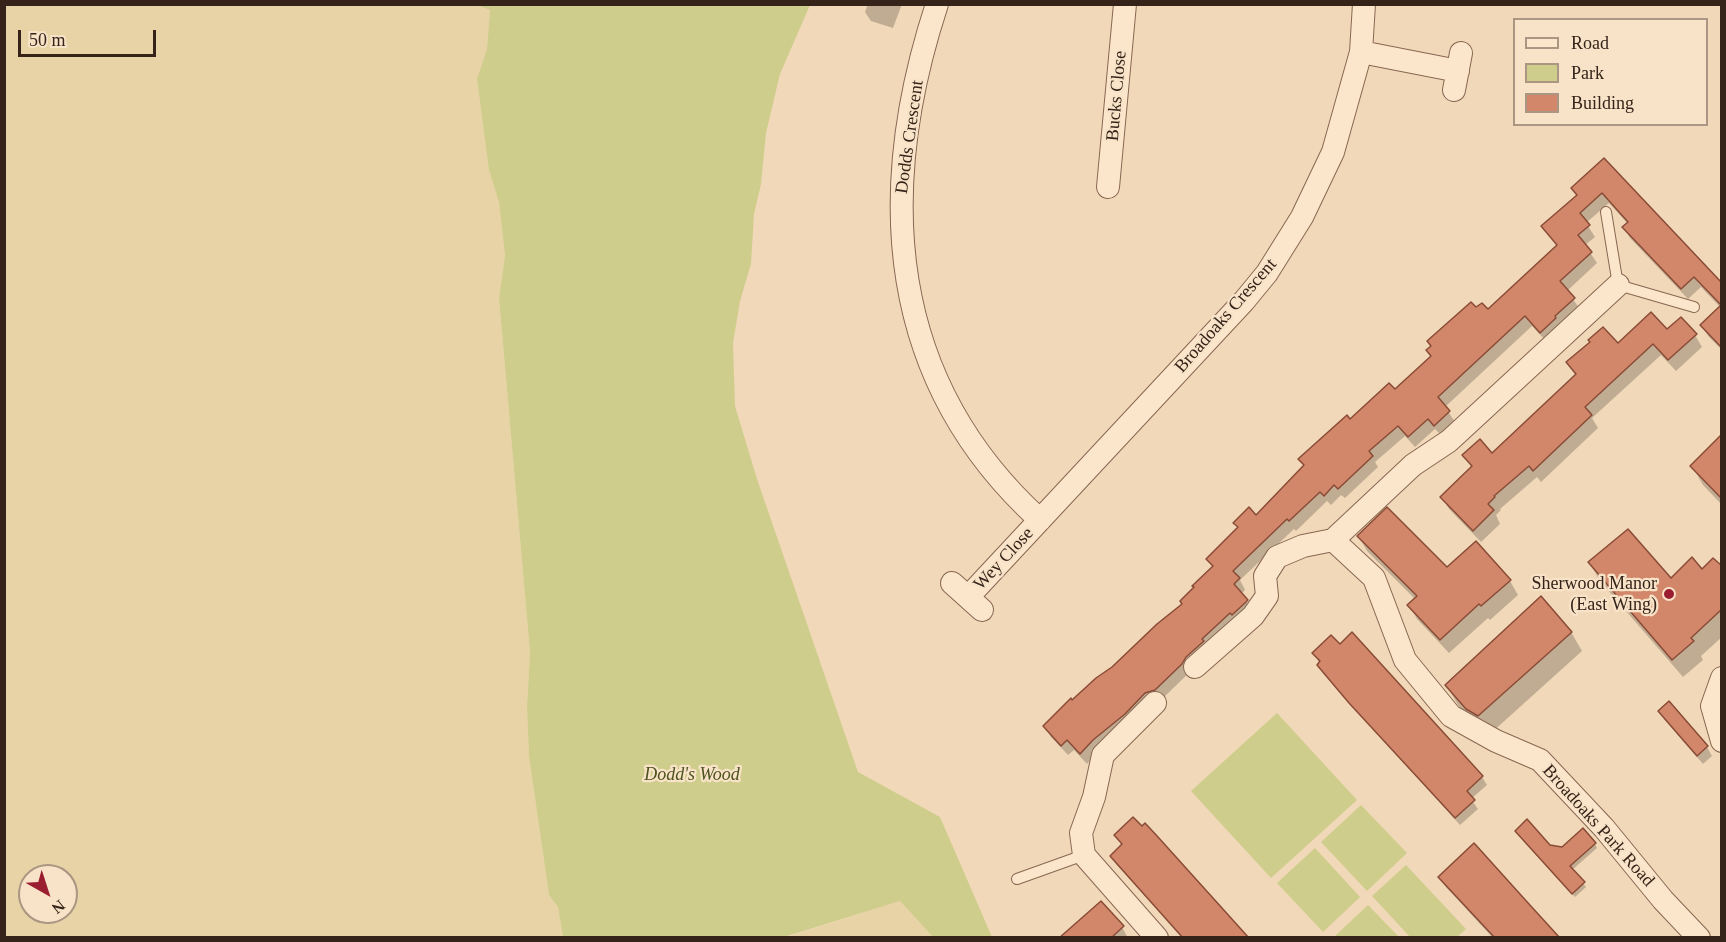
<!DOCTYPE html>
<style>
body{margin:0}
#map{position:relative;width:1726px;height:942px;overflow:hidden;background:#f1d8b8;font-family:"Times New Roman",serif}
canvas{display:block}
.frame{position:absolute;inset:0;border:6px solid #352319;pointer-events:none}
.legend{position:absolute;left:1513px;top:18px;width:195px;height:108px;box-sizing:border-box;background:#f8e3c8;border:2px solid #aa9682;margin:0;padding:8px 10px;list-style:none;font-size:18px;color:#352319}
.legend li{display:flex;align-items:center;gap:12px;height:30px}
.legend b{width:30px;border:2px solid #aa9682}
.north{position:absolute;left:18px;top:864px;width:60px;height:60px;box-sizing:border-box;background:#f8e3c8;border:2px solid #aa9682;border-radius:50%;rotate:141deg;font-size:16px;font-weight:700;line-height:24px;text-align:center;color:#352319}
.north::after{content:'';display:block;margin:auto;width:21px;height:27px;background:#9b1e30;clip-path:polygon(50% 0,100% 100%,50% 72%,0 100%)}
.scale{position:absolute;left:18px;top:30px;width:138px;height:27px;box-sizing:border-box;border:3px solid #352319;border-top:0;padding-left:8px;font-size:18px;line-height:21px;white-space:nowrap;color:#352319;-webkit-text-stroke:4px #f8e3c8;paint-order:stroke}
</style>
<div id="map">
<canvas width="1726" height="942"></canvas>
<div class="frame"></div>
<ul class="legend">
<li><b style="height:8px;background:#fce6cb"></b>Road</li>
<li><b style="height:16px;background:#cfcd8c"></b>Park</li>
<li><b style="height:16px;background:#d2876a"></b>Building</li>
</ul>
<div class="north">N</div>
<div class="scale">50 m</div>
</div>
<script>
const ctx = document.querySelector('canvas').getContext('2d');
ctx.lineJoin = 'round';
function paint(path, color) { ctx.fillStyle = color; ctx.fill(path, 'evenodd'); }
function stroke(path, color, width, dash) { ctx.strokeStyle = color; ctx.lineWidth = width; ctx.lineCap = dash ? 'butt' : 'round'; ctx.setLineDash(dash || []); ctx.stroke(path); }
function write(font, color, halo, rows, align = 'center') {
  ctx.font = font + ' "Times New Roman",serif'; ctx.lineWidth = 4.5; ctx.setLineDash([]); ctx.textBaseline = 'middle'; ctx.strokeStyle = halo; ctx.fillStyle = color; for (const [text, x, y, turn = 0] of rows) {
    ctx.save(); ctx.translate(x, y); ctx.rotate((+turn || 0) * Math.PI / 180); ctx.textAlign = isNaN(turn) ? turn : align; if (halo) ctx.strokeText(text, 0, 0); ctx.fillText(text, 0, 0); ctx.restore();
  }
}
const farmland = new Path2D(`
 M 477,4 L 490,10 L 487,49 L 477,79 L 489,170 L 499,202 L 505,256 L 499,298 L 530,652 L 527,707 L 529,756 L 549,895 L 558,907 L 563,937 L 5,938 L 5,5 ZM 30,876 L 66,876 L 66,912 L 30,912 Z
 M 900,901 L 933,937 L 784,938 Z`);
const green = new Path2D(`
 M 477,5 L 810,5 L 780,74 L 766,133 L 761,184 L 754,214 L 751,264 L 740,301 L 733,343 L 735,406 L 757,479 L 858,772 L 940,817 L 992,937 L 933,937 L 900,901 L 784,937 L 563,937 L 558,907 L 549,895 L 529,756 L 527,707 L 530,652 L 499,298 L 505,256 L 499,202 L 489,170 L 477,79 L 487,49 L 490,10 Z
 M 1277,713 L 1357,800 L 1271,878 L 1191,791 Z
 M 1361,805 L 1407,853 L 1367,891 L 1321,842 Z
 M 1315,848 L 1360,897 L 1323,932 L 1277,883 Z
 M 1406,865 L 1466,929 L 1457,937 L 1410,937 L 1372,896 Z
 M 1368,905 L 1399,937 L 1334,937 Z`);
const shadow = new Path2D(`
 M 868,4 L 902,4 L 893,28 L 871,21 L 865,12 Z
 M 1604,160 L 1719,283 L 1722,280 L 1722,350 L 1708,336 L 1702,325 L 1720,307 L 1701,287 L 1688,299 L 1630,238 L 1624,228 L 1628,224 L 1609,203 L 1586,223 L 1595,237 L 1585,245 L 1597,263 L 1567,291 L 1580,309 L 1547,342 L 1532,326 L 1445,407 L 1455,422 L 1441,435 L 1435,429 L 1415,447 L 1405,436 L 1375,462 L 1378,467 L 1345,498 L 1341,495 L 1331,505 L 1327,501 L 1296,531 L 1294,529 L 1240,580 L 1245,590 L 1241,594 L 1253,611 L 1161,700 L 1099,751 L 1087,764 L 1074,750 L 1068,755 L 1051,737 L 1044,726 L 1113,669 L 1183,604 L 1195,588 L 1194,586 L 1213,568 L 1208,559 L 1238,529 L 1235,523 L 1256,517 L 1304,466 L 1300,459 L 1350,421 L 1395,391 L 1432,358 L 1476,310 L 1487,311 L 1558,247 L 1543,227 L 1577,197 L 1573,189 Z
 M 1667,332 L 1695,335 L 1702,347 L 1676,371 L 1661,355 L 1592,418 L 1598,428 L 1541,482 L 1537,477 L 1500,509 L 1501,510 L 1496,515 L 1500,524 L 1481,542 L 1449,509 L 1442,497 L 1472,468 L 1464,455 L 1492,455 L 1576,376 L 1567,363 L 1618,345 Z
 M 1722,436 L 1722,505 L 1703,485 L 1692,466 Z
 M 1359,537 L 1447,569 L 1510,581 L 1518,595 L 1490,620 L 1488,618 L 1449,653 L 1417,619 L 1409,605 L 1415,599 L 1367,551 Z
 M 1590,563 L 1671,580 L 1722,565 L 1722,637 L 1701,656 L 1703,660 L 1683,677 L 1600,581 Z
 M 1571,632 L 1582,651 L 1490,734 L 1478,728 L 1458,705 L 1447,686 Z
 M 1352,634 L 1482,777 L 1487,785 L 1471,799 L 1478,809 L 1460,825 L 1323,673 L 1319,665 L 1320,664 L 1314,654 L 1340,646 Z
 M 1660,711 L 1707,747 L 1712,756 L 1703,764 L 1665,720 Z
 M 1116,835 L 1247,938 L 1183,938 L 1116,864 L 1111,856 L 1122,846 Z
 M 1519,835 L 1549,846 L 1562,848 L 1595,844 L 1597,848 L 1572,870 L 1586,887 L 1575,897 Z
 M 1440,877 L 1558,938 L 1493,938 L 1445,886 Z
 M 1122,927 L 1128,938 L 1062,938 Z`);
const building = new Path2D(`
 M 1604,158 L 1722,283 L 1722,348 L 1700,325 L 1721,305 L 1694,277 L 1681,289 L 1622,227 L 1628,222 L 1602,193 L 1580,213 L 1590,225 L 1578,235 L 1592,252 L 1560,281 L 1575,298 L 1555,316 L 1556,318 L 1540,333 L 1525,316 L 1438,397 L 1450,411 L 1434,426 L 1428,419 L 1408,437 L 1398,426 L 1369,451 L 1373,456 L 1338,489 L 1334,485 L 1324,496 L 1320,492 L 1289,521 L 1287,519 L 1233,571 L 1240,578 L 1234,584 L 1248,600 L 1246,602 L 1232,615 L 1230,613 L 1202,639 L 1204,641 L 1186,657 L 1182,664 L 1155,690 L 1145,693 L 1125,714 L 1093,740 L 1080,754 L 1067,740 L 1061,746 L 1043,726 L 1071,698 L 1072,700 L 1096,678 L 1112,667 L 1157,624 L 1182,604 L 1180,601 L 1194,587 L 1192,586 L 1213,566 L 1206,559 L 1238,527 L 1233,523 L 1249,507 L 1256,515 L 1304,465 L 1298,459 L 1347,415 L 1350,419 L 1389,383 L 1395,389 L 1431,356 L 1426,350 L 1431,346 L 1427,341 L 1471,302 L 1476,307 L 1482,303 L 1488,309 L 1557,245 L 1541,226 L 1577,195 L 1571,188 Z
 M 1651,312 L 1667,329 L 1681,317 L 1697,334 L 1668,360 L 1653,344 L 1585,407 L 1592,415 L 1533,471 L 1529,466 L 1494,496 L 1495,497 L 1488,504 L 1494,510 L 1473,531 L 1440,497 L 1472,466 L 1462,455 L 1480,439 L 1492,453 L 1576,374 L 1566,362 L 1590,342 L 1588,340 L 1603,327 L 1618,343 Z
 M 1722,434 L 1722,499 L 1690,466 Z
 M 1387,507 L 1447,567 L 1476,541 L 1511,580 L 1481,606 L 1479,604 L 1440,640 L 1407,605 L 1417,596 L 1357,536 Z
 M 1628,529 L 1671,578 L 1692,557 L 1702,569 L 1713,558 L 1722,566 L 1722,609 L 1691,638 L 1694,641 L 1672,660 L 1588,562 Z
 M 1541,596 L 1572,632 L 1478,716 L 1466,709 L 1445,685 Z
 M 1352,632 L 1483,776 L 1467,791 L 1475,800 L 1455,818 L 1349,703 L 1317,665 L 1320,661 L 1312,653 L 1331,635 L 1340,644 Z
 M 1669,701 L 1708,746 L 1697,756 L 1658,711 Z
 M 1133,817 L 1142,826 L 1145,823 L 1158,837 L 1249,938 L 1183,938 L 1110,856 L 1122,844 L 1114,835 Z
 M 1527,819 L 1550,845 L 1562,847 L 1583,828 L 1596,843 L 1570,866 L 1585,882 L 1572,894 L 1515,831 Z
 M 1474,843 L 1529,904 L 1560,938 L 1495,938 L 1438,877 Z
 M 1101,901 L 1124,926 L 1111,938 L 1059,938 Z`);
const lane = new Path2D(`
 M 1606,212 L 1618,285 L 1694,307
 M 1017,879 L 1084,855`);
const street = new Path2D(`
 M 937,4 C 875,193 886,380 1040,520
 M 1361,52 L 1458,71
 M 1454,90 L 1461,53
 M 1108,187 L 1125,4
 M 1618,285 L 1449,441 L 1413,465 L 1333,540 L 1374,578 L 1405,660 L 1451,716 L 1496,741 L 1540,760 L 1604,828 L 1663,900 L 1699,938
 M 952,583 L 982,610
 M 968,597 L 1244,301 L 1267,273 L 1302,217 L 1333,152 L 1361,52 L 1364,4
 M 1195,667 L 1253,616 L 1267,596 L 1265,576 L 1277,557 L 1303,546 L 1333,540
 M 1722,678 L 1712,706 L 1722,741
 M 1155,703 L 1103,755 L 1094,797 L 1081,833 L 1084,855 L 1157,938`);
const markers = [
 [1669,594,6,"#9b1e30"]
];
const streetNames = [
 ["Bucks Close",1117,96,-85],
 ["Dodds Crescent",910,137,-82],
 ["Broadoaks Crescent",1226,316,-49],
 ["Wey Close",1004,559,-47],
 ["Broadoaks Park Road",1598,826,48]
];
const poiNames = [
 ["Sherwood Manor",1657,584],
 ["(East Wing)",1657,605]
];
const parkNames = [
 ["Dodd's Wood",692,775]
];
paint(farmland, '#e7d3a5');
paint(green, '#cfcd8c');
paint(shadow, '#0003');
paint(building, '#d2876a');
stroke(building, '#894b36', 1.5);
stroke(lane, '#886752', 12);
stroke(street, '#886752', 24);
stroke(lane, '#fce6cb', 10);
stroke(street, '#fce6cb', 22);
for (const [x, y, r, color] of markers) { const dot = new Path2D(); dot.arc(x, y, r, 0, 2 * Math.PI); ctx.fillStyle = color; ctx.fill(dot); stroke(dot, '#f8e3c8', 2); }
write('18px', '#352319', '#f8e3c8', streetNames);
write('18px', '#352319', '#f8e3c8', poiNames, 'right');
write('italic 18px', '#4d531e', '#f8e3c8', parkNames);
</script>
